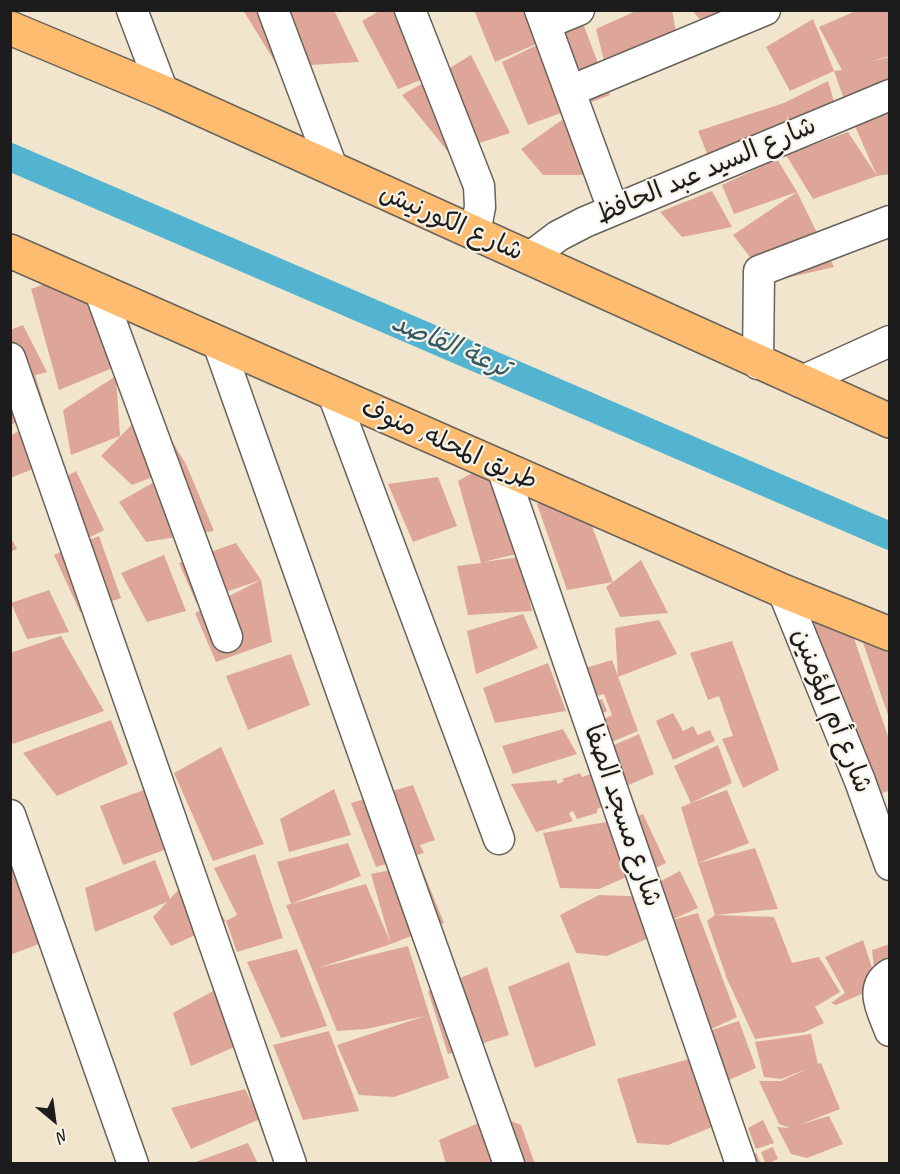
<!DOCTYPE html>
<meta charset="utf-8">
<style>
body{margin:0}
#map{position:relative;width:900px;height:1174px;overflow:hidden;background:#f2e5cd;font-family:Caveat,sans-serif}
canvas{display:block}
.frame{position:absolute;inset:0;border:12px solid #1c1c1c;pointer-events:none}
.north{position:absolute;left:24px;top:1090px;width:60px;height:60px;-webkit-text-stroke:4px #f7f3e8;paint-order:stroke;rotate:151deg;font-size:16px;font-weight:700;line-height:24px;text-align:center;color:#1c1c1c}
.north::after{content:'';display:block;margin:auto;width:21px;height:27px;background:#1c1c1c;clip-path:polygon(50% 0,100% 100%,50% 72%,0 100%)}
</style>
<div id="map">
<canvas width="900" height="1174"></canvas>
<div class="frame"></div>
<div class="north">N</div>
</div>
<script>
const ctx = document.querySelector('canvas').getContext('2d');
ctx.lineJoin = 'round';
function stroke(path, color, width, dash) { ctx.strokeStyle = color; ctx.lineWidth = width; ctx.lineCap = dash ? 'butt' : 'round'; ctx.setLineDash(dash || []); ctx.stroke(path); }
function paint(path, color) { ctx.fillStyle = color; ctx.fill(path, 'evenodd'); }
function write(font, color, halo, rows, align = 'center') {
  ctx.font = font + ' Caveat,"Playpen Sans Arabic",sans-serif'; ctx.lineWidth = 4.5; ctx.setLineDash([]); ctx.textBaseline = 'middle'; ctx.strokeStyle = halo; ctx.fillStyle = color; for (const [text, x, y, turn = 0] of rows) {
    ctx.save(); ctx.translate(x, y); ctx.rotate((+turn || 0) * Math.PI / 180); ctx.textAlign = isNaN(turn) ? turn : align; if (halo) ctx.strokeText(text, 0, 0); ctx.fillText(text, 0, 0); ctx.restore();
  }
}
const canal = new Path2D(`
 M 10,157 L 890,536`);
const building = new Path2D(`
 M 243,10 L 334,10 L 359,62 L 278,67 Z
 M 381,10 L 424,10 L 448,69 L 471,55 L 510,133 L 449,153 L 402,95 L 448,69 L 398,89 L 362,21 Z
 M 474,10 L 578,10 L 610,95 L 586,104 L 613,175 L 543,175 L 521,149 L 583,105 L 528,125 L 502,62 L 568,30 L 495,62 Z
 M 638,10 L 672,10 L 680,55 L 610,85 L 596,29 Z
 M 692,10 L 738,10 L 702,22 Z
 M 858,10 L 890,10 L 890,56 L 868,62 L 890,57 L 890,89 L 846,105 L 834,71 L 842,70 L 819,27 Z
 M 813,19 L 834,71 L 790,91 L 766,47 Z
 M 828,81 L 837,112 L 792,129 L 786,113 L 790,130 L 710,161 L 698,131 L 784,103 Z
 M 890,110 L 890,174 L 877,176 L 854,124 Z
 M 848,132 L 877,176 L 813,199 L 786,155 Z
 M 777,159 L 797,192 L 734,214 L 722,185 Z
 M 712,191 L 732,227 L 682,237 L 660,212 Z
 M 797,192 L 834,267 L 769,282 L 733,235 Z
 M 75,273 L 115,367 L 59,390 L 31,289 Z
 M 23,325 L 47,372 L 35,375 L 46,410 L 10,425 L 10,330 Z
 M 116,376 L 120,436 L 71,455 L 63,410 Z
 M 150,406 L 186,464 L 132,485 L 101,456 Z
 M 23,429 L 38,467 L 10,478 L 10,436 Z
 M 509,452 L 545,547 L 483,562 L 520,557 L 532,611 L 468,615 L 457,566 L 481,563 L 458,481 Z
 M 186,464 L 214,531 L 146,542 L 119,502 Z
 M 76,471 L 104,530 L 69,548 L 99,536 L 121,598 L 80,612 L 54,555 L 63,551 L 40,492 Z
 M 438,477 L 457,526 L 413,542 L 388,484 Z
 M 574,478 L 613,582 L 641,560 L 668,613 L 620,617 L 606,587 L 613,582 L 567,590 L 537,504 Z
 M 10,536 L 17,549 L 10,552 Z
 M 236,543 L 261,580 L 196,602 L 179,563 Z
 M 164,555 L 186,611 L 147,622 L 121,573 Z
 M 261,580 L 272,642 L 216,662 L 195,613 Z
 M 49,590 L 69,632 L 27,639 L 11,603 Z
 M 797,606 L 850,627 L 890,742 L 890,790 L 874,797 Z
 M 523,614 L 538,648 L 476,674 L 467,631 Z
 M 659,620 L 677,654 L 618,677 L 615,628 Z
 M 859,631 L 890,644 L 890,718 L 889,718 Z
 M 61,636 L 104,711 L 13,744 L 10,735 L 10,653 Z
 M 732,641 L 779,770 L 743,788 L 722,739 L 733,736 L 719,696 L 708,700 L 690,653 Z
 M 291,654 L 310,705 L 248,730 L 226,676 Z
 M 612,660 L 638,731 L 602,746 L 602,720 L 612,715 L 604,694 L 593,697 L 576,671 Z
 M 548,663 L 566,711 L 495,723 L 483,688 Z
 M 602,699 L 607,711 L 595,717 L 591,704 Z
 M 673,713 L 683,731 L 693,726 L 698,735 L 710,730 L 715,741 L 673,760 L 656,721 Z
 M 111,720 L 128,764 L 57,796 L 23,753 Z
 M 563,729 L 577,754 L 513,774 L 502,746 Z
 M 639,734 L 654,774 L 617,790 L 605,749 Z
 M 718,745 L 732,783 L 691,803 L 727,790 L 749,843 L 698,863 L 755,848 L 778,909 L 715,915 L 774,917 L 792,963 L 819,957 L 840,992 L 815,1007 L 824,1023 L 805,1032 L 755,1039 L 727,979 L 707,921 L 715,915 L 698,863 L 681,807 L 691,803 L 674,766 Z
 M 221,747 L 264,844 L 213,861 L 174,773 Z
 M 580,773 L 582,777 L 594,773 L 608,804 L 597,809 L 597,813 L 577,819 L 573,811 L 569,813 L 573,821 L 536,832 L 511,784 L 556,780 L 558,784 L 564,781 L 562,779 Z
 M 413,785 L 435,840 L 420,845 L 424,853 L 376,867 L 351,803 Z
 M 334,789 L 351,835 L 289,852 L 280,819 Z
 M 144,790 L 175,846 L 123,865 L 100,806 Z
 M 643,814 L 666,863 L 645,873 L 626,820 Z
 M 612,821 L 638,872 L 599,889 L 560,888 L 543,833 Z
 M 348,843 L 361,876 L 291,904 L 366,884 L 391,944 L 371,874 L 420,864 L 444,923 L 391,944 L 318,968 L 408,946 L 449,1078 L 394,1097 L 359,1095 L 337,1045 L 425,1016 L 366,1029 L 337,1031 L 286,905 L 291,904 L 277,862 Z
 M 37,844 L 68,933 L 10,955 L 10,855 Z
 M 255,854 L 283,938 L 237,952 L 226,921 L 237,915 L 214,868 Z
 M 155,860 L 170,899 L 189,878 L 226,921 L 171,946 L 153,917 L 167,902 L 95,932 L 85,888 Z
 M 680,871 L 698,908 L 669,921 L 647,888 Z
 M 599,895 L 654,897 L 658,934 L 607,956 L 576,953 L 560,915 Z
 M 698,913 L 737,1017 L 703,1033 L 739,1021 L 756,1068 L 722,1083 L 716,1069 L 722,1066 L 717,1054 L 710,1058 L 680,972 L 684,970 L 680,960 L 676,961 L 668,935 L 669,921 Z
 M 863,940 L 875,977 L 872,950 L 890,944 L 890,971 L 878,987 L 836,1005 L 831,1003 L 845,993 L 825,957 Z
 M 297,949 L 327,1026 L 281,1038 L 247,962 Z
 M 569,962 L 596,1045 L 535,1068 L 508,987 Z
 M 487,967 L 509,1035 L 448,1054 L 428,991 Z
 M 215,990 L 239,1045 L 191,1066 L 173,1013 Z
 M 329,1031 L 359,1111 L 303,1120 L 273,1045 Z
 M 811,1034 L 818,1064 L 821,1063 L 840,1109 L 799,1125 L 829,1116 L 843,1144 L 807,1158 L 791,1154 L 777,1127 L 790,1128 L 779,1124 L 759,1081 L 781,1081 L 807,1069 L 781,1079 L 764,1077 L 755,1042 Z
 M 704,1055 L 732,1119 L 668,1145 L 637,1143 L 617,1079 Z
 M 245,1089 L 260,1119 L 191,1149 L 171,1108 Z
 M 497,1115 L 521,1125 L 535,1164 L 446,1164 L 439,1140 Z
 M 763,1120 L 774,1143 L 756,1149 L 748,1128 Z
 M 248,1143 L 258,1164 L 193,1164 L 193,1163 Z
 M 773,1147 L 778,1159 L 766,1164 L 761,1152 Z
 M 756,1153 L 761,1164 L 746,1164 L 745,1160 Z`);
const minor = new Path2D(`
 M 132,10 L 163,92
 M 273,10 L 333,170
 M 410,10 L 479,186 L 480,207 L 475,233
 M 540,10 L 613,209
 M 545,24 L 579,10
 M 570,91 L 765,10
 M 529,258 L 558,236 L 585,222 L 890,95
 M 100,292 L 227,637
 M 218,343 L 509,1164
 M 10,358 L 291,1164
 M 758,364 L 759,271 L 890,221
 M 800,382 L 890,341
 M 333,394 L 499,839
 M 502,468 L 741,1164
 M 783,591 L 860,781 L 890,865
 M 10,815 L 133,1164
 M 890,974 C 868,988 883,1012 890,1031`);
const major = new Path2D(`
 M 10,28 L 163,92 L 890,421
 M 10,251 L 783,591 L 890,634`);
const streetNames = [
 ["شارع السيد عبد الحافظ",706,171,-23],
 ["شارع الكورنيش",451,223,24],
 ["طريق المحله, منوف",449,445,24],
 ["شارع أم المؤمنين",831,711,68],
 ["شارع مسجد الصفا",622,816,71]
];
const waterNames = [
 ["ترعة القاصد",450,346,23]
];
stroke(canal, '#52b4d0', 28);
paint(building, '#dea699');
stroke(minor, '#67625a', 33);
stroke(major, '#67625a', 36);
stroke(minor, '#fff', 30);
stroke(major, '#fdbc70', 33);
write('26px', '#1c1c1c', '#f7f3e8', streetNames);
write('italic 27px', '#325964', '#f7f3e8', waterNames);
</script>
